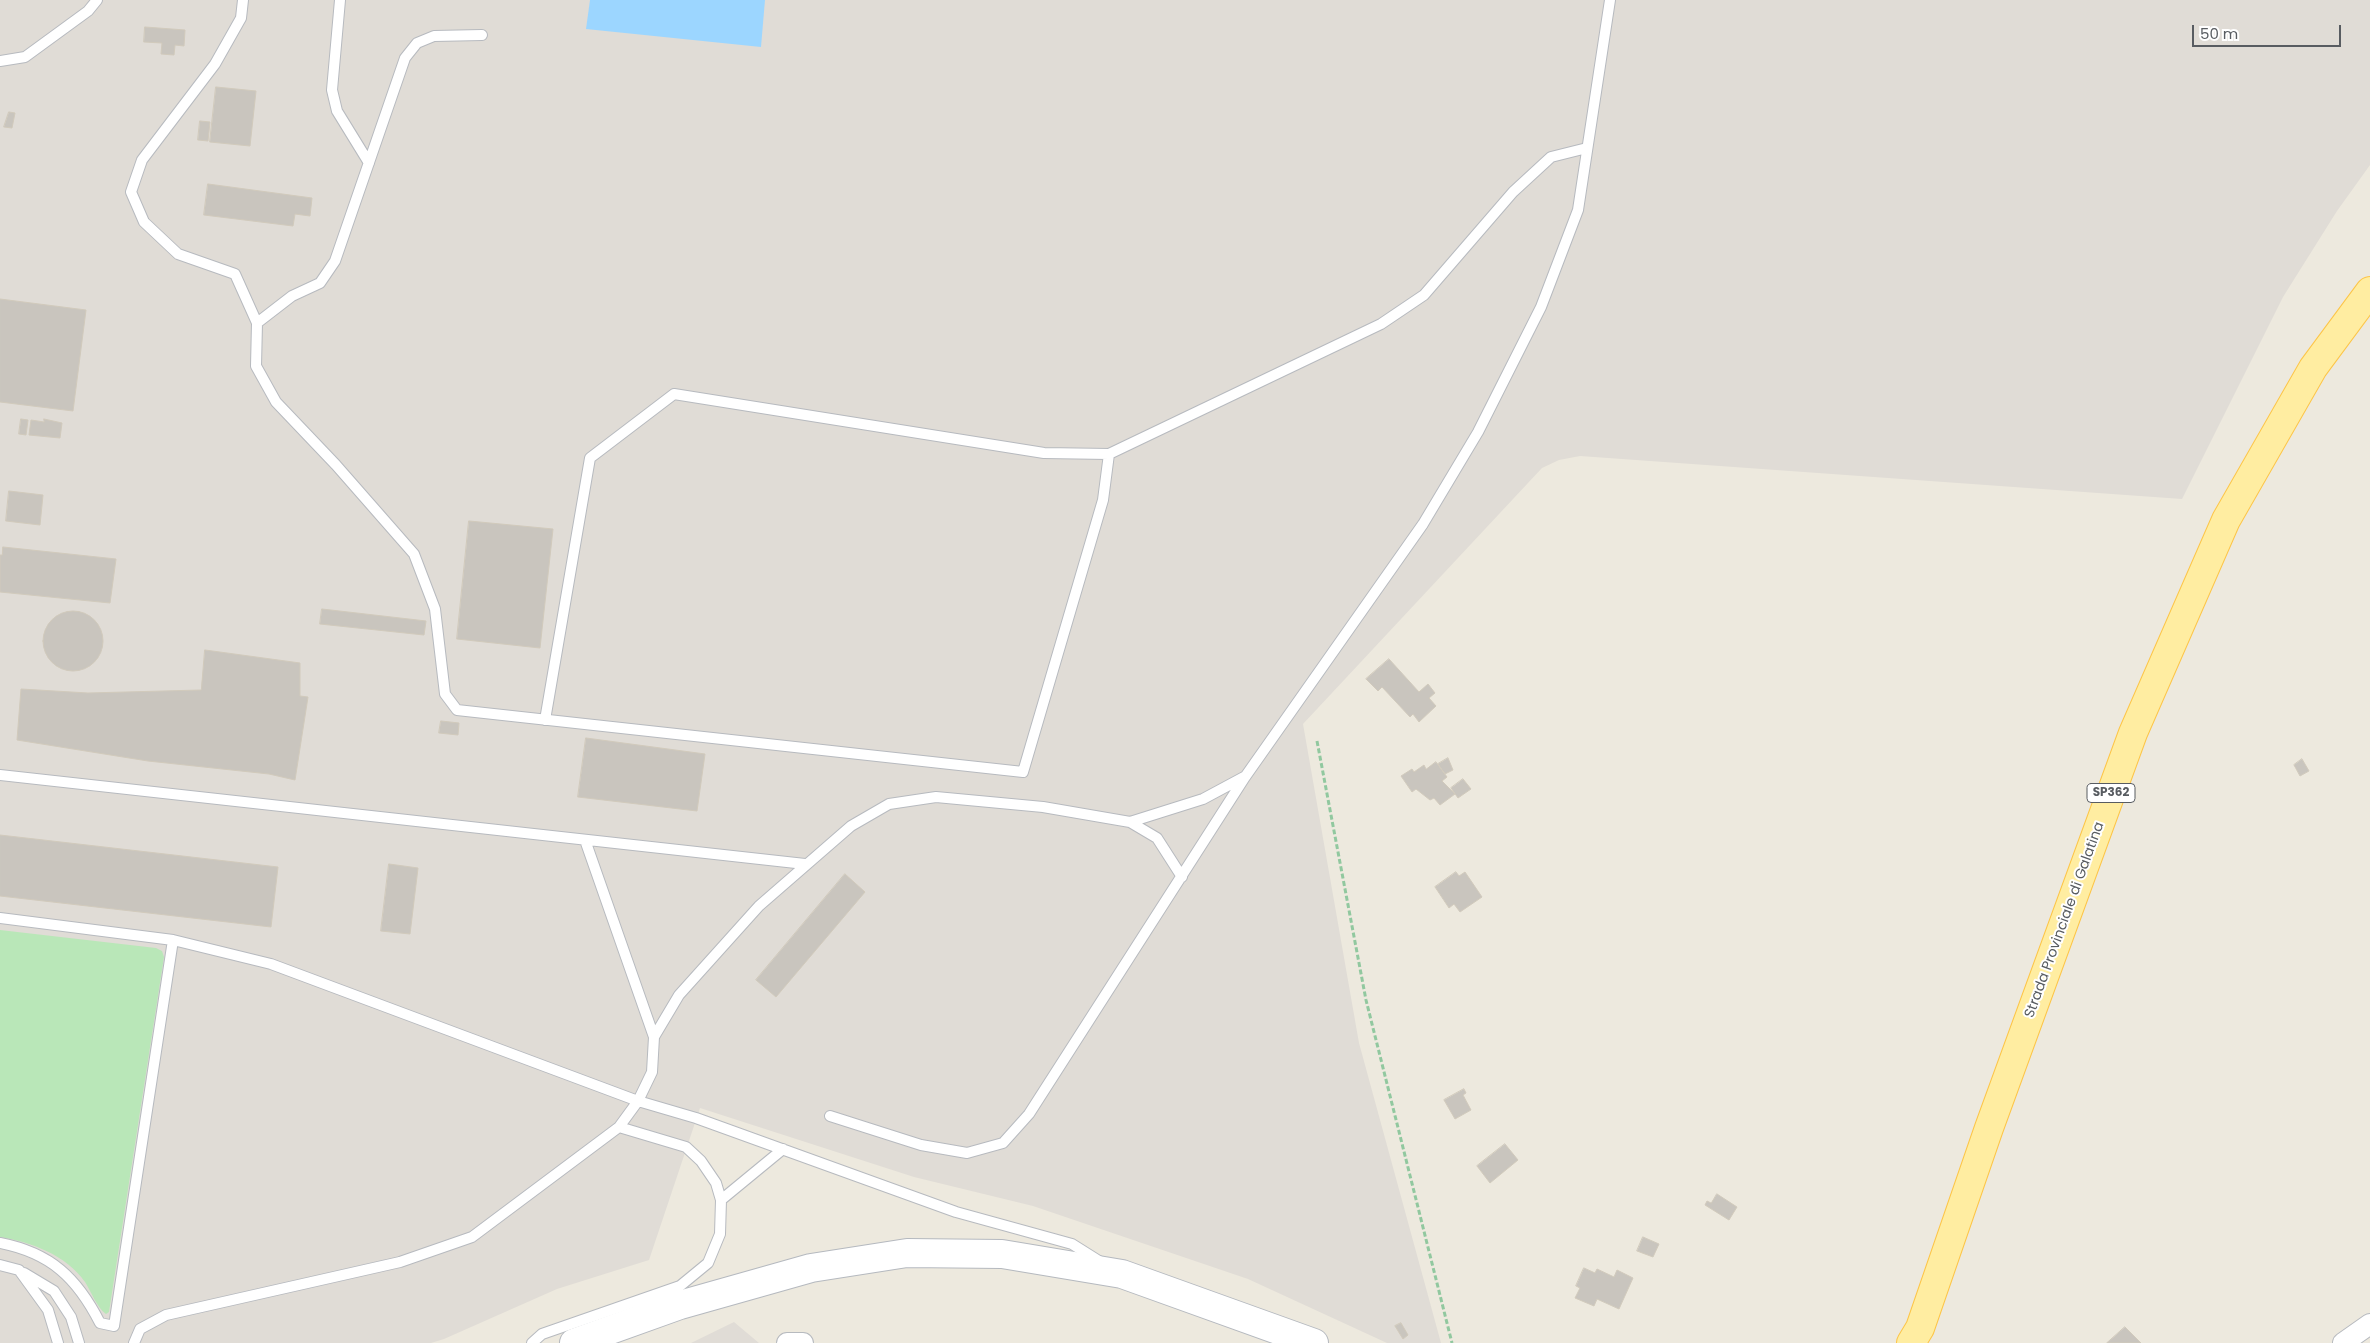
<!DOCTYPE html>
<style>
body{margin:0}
#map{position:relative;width:2370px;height:1343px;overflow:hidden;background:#ede9de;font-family:Poppins,sans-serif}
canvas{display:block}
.scale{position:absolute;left:2192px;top:25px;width:149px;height:22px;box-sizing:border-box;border:2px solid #585c61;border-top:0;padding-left:6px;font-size:15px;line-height:18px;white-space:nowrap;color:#585c61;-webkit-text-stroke:4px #fff;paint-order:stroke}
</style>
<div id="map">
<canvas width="2370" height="1343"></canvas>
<div class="scale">50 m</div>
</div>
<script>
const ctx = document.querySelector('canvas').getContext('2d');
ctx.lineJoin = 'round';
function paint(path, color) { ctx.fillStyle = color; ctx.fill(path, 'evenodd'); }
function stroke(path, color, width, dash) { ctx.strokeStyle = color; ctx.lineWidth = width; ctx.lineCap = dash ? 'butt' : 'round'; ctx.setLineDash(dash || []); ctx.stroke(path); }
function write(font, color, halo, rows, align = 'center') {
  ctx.font = font + ' Poppins,sans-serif'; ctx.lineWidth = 4; ctx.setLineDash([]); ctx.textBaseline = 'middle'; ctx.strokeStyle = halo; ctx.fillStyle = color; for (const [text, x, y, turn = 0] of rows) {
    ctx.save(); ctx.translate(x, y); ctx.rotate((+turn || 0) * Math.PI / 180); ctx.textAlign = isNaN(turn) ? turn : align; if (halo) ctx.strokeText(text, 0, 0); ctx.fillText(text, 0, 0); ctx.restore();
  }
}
const industrial = new Path2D(`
 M 0,0 L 2370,0 L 2370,165 L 2337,211 L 2283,297 L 2182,499 L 1580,456 L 1559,460 L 1542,468 L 1303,724 L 1359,1043 L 1441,1343 L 1387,1343 L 1248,1279 L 1033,1206 L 914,1177 L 700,1108 L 649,1260 L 557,1289 L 444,1339 L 431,1343 L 0,1343 Z
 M 734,1322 L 759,1343 L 691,1343 Z`);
const green = new Path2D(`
 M 0,930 L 156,948 L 162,951 L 164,957 L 109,1312 L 106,1314 C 97,1308 91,1291 85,1282 C 66,1255 31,1242 0,1237 Z`);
const water = new Path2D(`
 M 590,0 L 765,0 L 761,47 L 586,29 Z`);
const building = new Path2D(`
 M 145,27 L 185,30 L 184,46 L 175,45 L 174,55 L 161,54 L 162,43 L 144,42 Z
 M 216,87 L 256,91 L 250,146 L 210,142 Z
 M 9,112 L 15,113 L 12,128 L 4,127 Z
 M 200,121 L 210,122 L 208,141 L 198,140 Z
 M 208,184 L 312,198 L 310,216 L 295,214 L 293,226 L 204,215 Z
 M 0,299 L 86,310 L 73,411 L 0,402 Z
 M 21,419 L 28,420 L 26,435 L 19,434 Z
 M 44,419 L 62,423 L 60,438 L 29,435 L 31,420 L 44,422 Z
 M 9,491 L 43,495 L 40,525 L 6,521 Z
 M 469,521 L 553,529 L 540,648 L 457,639 Z
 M 3,547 L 116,559 L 110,603 L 0,592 L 0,555 L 2,555 Z
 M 322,609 L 426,621 L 424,635 L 320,624 Z
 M43 641a30 30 0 1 1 60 0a30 30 0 1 1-60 0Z
 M 205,650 L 300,663 L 300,696 L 308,697 L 295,780 L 269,774 L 148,761 L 17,740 L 21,689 L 88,693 L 201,690 Z
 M 1389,659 L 1419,692 L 1428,684 L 1435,693 L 1429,698 L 1436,706 L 1419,722 L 1413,714 L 1410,717 L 1382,687 L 1378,691 L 1366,679 Z
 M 441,721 L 459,723 L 458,735 L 439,733 Z
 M 586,738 L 705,754 L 697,811 L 578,797 Z
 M 1448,758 L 1453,770 L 1445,774 L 1438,764 Z
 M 2302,759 L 2309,771 L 2300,776 L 2294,765 Z
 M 1436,762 L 1447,777 L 1442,781 L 1455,794 L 1440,805 L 1434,798 L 1430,800 L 1416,789 L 1412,792 L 1401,776 L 1412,769 L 1414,772 L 1424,765 L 1426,769 Z
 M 1463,779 L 1471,789 L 1458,798 L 1451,788 Z
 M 0,835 L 278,867 L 271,927 L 0,896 Z
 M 389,864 L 418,868 L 410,934 L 381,931 Z
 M 1456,872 L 1459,876 L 1465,872 L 1482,897 L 1460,912 L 1454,904 L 1449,908 L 1435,887 Z
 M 845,874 L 865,892 L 776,997 L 756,980 Z
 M 1464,1089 L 1466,1093 L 1463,1095 L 1471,1110 L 1455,1119 L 1444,1100 Z
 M 1505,1144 L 1518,1160 L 1490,1183 L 1477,1166 Z
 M 1717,1194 L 1737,1207 L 1729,1220 L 1705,1205 L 1707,1201 L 1711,1203 Z
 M 1643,1237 L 1659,1244 L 1653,1257 L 1637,1251 Z
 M 1584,1268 L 1595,1273 L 1597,1269 L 1614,1277 L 1617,1270 L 1633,1278 L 1619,1309 L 1597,1299 L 1594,1306 L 1575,1298 L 1580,1288 L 1576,1286 Z
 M 1401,1323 L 1408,1335 L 1403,1339 L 1395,1326 Z
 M 2125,1327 L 2141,1343 L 2107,1343 Z`);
const path = new Path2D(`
 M 1317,741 L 1366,1000 L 1452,1343`);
const lane = new Path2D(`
 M 243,0 L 241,18 L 215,64 L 142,160 L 131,192 L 144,222 L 178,254 L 235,274 L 257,323 L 256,366 L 276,402 L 336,465 L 414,554 L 435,609 L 445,694 L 457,710 L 1023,772 L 1103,500 L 1109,454
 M 340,0 L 332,90 L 337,111 L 369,163
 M 0,61 L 25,57 L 88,11 L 97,0
 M 257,323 L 292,296 L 320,283 L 335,261 L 405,58 L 417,43 L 434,36 L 482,35
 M 545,720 L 590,458 L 674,394 L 1044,453 L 1109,454 L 1381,324 L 1424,295 L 1513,192 L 1551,157 L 1587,148
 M 0,775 L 805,864
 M 1130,822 L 1203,799 L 1244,777
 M 585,840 L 654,1037
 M 0,918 L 173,940 L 271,964 L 638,1101 L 696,1118 L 956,1212 L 1072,1244 L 1099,1261
 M 830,1116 L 921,1145 L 967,1153 L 1003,1143 L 1029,1114 L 1245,777 L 1423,524 L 1478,432 L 1541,307 L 1578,210 L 1610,0
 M 721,1200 L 783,1149
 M 0,1243 C 51,1253 77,1278 100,1323 L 114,1326 L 173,940
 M 0,1265 L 19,1270 L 48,1310 L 58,1343
 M 24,1273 L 54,1291 L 71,1317 L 79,1343
 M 134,1343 L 140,1329 L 166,1315 L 400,1262 L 472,1237 L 619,1127 L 638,1101 L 652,1072 L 654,1037 L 679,995 L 759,906 L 851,826 L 889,804 L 936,797 L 1043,807 L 1130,822 L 1157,838 L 1182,877
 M 532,1343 L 542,1334 L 680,1286 L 708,1263 L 720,1234 L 721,1200 L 716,1183 L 701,1161 L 686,1147 L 619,1127`);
const street = new Path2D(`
 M 787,1343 L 803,1343
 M 2343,1343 L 2370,1324`);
const secondary = new Path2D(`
 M 574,1343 L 680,1305 L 811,1268 L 907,1253 L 1002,1254 L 1122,1274 L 1314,1343`);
const primary = new Path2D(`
 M 1911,1343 L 1920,1328 L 1989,1128 L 2133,733 L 2226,520 L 2313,368 L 2370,291`);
const shields = [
 [2111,793,48]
];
const shieldNames = [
 ["SP362",2111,793]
];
const streetNames = [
 ["Strada Provinciale di Galatina",2065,920,-70]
];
paint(industrial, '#e0dcd6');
paint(green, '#b9e7b8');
paint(water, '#9cd6ff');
paint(building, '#c9c5be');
stroke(building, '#d1cabc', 1);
stroke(lane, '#b7babf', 12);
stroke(street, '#b7babf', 22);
stroke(secondary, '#b5b9bf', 30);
stroke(primary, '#fdc547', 30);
stroke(path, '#91c89f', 3, [5, 2.5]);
stroke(lane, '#fff', 10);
stroke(street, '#fff', 20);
stroke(secondary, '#fff', 28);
stroke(primary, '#ffeda1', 28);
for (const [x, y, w] of shields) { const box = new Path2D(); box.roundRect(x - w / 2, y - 9.5, w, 19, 4); ctx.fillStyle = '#fff'; ctx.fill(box); stroke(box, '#585c61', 1); }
write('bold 12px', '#585c61', null, shieldNames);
write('14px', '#585c61', '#fff', streetNames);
</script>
